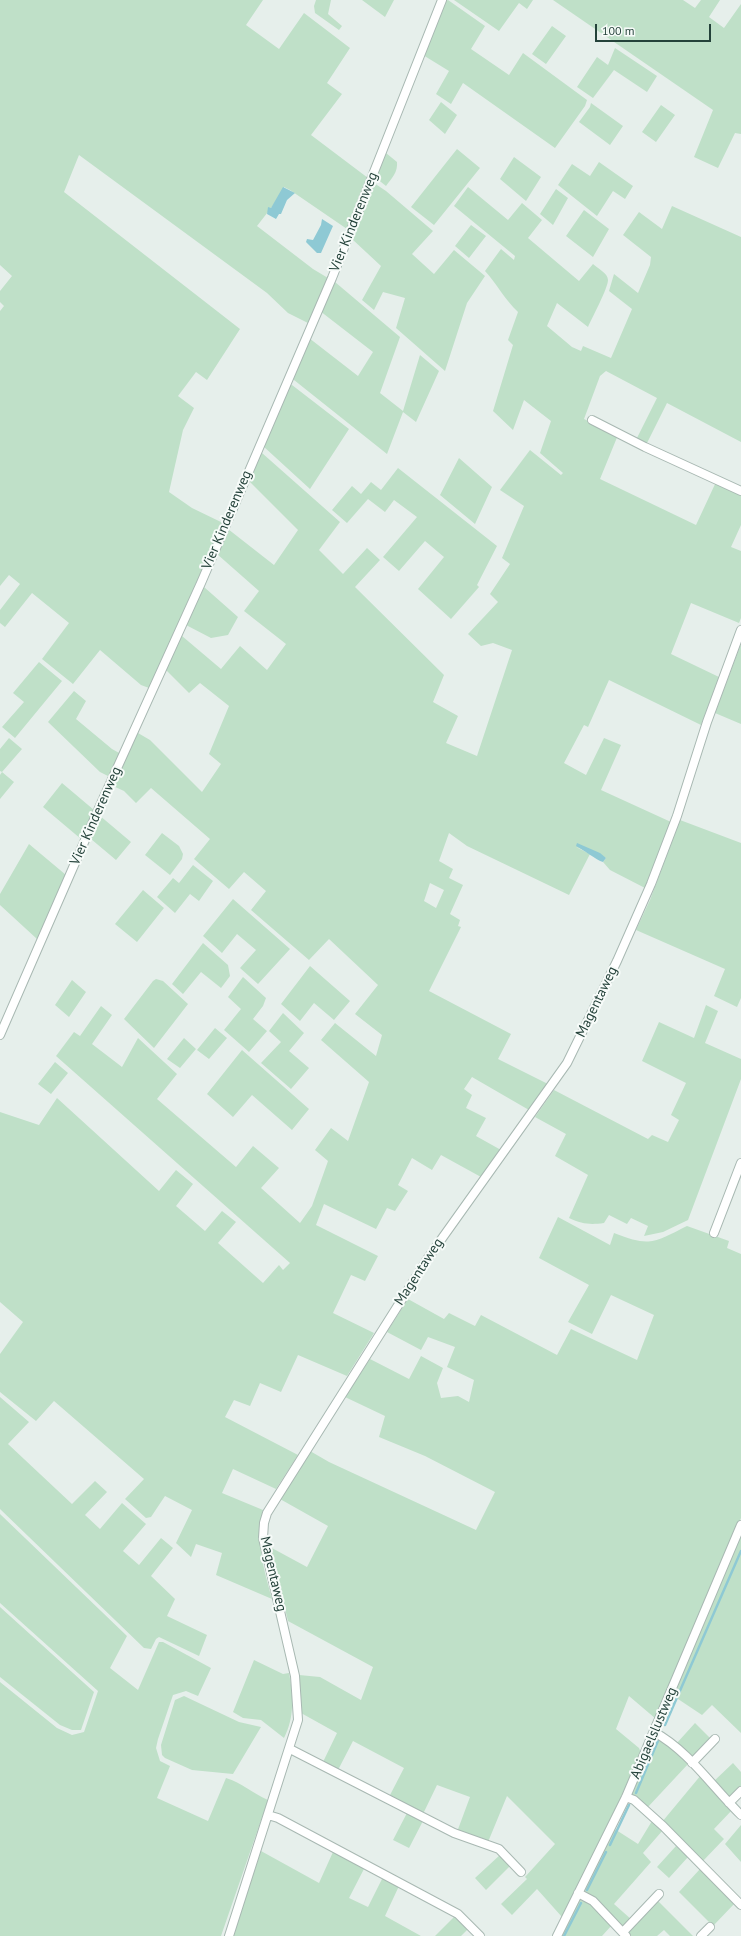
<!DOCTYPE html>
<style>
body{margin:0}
#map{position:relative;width:741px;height:1936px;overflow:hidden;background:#e6efeb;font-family:"PT Sans",sans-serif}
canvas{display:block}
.scale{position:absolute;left:595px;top:24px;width:116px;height:18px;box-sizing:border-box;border:2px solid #24423a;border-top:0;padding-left:5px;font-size:12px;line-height:14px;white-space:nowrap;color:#24423a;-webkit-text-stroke:3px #f7fbf9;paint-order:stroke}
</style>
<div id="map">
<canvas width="741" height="1936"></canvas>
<div class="scale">100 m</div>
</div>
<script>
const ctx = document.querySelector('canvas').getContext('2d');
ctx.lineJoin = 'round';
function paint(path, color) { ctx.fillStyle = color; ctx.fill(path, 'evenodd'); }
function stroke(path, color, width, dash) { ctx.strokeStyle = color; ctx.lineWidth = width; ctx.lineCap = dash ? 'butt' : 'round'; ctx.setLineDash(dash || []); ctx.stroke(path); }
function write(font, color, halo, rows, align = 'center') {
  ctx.font = font + ' "PT Sans",sans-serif'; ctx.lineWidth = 4; ctx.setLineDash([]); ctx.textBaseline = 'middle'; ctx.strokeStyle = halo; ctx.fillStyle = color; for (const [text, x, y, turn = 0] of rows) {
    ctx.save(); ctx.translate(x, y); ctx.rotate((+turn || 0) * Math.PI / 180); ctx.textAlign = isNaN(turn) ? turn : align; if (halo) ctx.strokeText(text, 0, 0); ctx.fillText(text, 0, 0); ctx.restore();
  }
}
const green = new Path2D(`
 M 0,0 L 263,0 L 246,25 L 279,49 L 304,13 L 350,48 L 327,83 L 342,94 L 311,135 L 368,178 L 347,229 L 290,190 L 284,187 L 278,199 L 257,226 L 313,269 L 328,278 L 308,323 L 288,313 L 267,293 L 79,155 L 64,192 L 240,329 L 207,380 L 196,372 L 178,396 L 194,408 L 183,430 L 169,492 L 192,508 L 223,523 L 149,688 L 141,685 L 100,650 L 73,684 L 42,659 L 69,623 L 32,593 L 5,627 L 0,623 L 0,610 L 20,584 L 9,575 L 0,586 L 0,311 L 4,306 L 0,302 L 0,291 L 12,276 L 0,265 Z
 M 316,0 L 331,0 L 328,14 L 342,26 L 339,30 L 315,13 L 314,6 Z
 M 362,0 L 394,0 L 385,17 Z
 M 448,0 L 485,26 L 471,49 L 509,75 L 523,53 L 587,100 L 585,106 L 555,148 L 463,83 L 451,104 L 436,94 L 449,71 L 423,55 L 445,1 Z
 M 454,0 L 533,0 L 527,9 L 519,3 L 499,31 Z
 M 553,0 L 683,0 L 695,8 L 701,0 L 720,0 L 709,17 L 724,28 L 741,4 L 741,134 L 735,133 L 718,168 L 694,157 L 713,110 Z
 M 552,26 L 566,36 L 546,64 L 532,54 Z
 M 615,48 L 657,76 L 647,92 L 614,70 L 593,98 L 577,87 L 597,57 L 608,65 Z
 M 441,102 L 457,115 L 445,134 L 429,120 Z
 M 591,103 L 623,126 L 610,145 L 579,122 L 590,107 Z
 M 661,105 L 675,115 L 656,142 L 642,132 Z
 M 457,149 L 480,168 L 434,225 L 411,207 Z
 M 386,153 L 397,162 C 398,172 392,178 386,186 L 376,178 Z
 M 514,157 L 541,177 L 526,201 L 500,179 Z
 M 599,162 L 633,186 L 625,199 L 613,191 L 597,216 L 558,185 L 572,164 L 590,176 Z
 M 374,183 L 386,191 L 433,231 L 412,254 L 434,274 L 454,250 L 485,276 L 467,303 L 445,371 L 396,328 L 405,298 L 383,292 L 374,310 L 362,300 L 381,266 L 352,239 Z
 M 468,187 L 508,220 L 522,203 L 542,220 L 528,238 L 579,281 L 593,264 C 597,268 608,273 608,280 C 608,288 592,318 588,327 L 557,303 L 547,326 L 572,347 L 581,351 L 583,346 L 611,358 L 632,309 L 609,291 L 614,274 L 638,293 L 650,265 L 651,257 L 623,235 L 639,212 L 662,229 L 672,206 L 741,237 L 741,442 L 667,403 L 646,445 L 636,440 L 657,398 L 606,371 L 600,376 L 584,419 L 618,435 L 600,479 L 696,525 L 716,482 L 741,494 L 741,525 L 731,547 L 741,551 L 741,618 L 739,623 L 691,603 L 671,654 L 719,677 L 701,725 L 609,680 L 588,727 L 584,725 L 564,763 L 586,775 L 604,738 L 621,745 L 601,790 L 671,822 L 645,888 L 610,870 L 603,862 L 606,858 L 576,847 L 590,854 L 569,895 L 467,846 L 449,833 L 439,861 L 453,869 L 449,878 L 463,885 L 450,914 L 460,920 L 458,926 L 461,927 L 429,991 L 511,1034 L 498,1059 L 548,1084 L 529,1110 L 472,1077 L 464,1089 L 472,1095 L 466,1108 L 486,1118 L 476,1136 L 501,1150 L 481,1177 L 441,1155 L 432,1170 L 412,1158 L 398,1185 L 408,1191 L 395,1211 L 387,1208 L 376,1229 L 324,1204 L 316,1225 L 378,1256 L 365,1281 L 351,1275 L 333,1313 L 374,1333 L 347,1376 L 298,1355 L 281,1392 L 260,1383 L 250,1406 L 234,1400 L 225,1417 L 298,1455 L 276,1489 L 233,1469 L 222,1493 L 263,1510 C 255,1541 264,1569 272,1599 L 216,1575 L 222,1553 L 196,1544 L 191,1557 L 176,1543 L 192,1510 L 165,1496 L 151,1517 L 146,1518 L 125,1499 L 144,1479 L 54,1401 L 36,1421 L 0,1392 L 0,1354 L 23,1322 L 0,1302 L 0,1112 L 39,1125 L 57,1098 L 159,1191 L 176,1170 L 193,1184 L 176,1206 L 205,1231 L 222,1211 L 236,1222 L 218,1243 L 263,1283 L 279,1265 L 283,1270 L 290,1263 L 56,1056 L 74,1032 L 80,1036 L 101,1006 L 112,1015 L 92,1044 L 122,1067 L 138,1038 L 177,1074 L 157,1099 L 236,1167 L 253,1146 L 279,1168 L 261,1188 L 300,1223 L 312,1206 L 328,1161 L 315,1150 L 331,1128 L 348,1141 L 369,1082 L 321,1040 L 335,1023 L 376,1056 L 382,1035 L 355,1014 L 378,985 L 329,939 L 309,960 L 251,910 L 266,891 L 244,872 L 229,889 L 194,859 L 210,839 L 151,788 L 136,803 L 124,791 L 113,786 L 138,733 L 150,740 L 202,792 L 221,764 L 209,754 L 229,706 L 200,683 L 189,693 L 166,670 L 182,636 L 221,669 L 240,646 L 267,670 L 286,644 L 244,611 L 259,591 L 217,554 L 228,529 L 274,565 L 298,530 L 249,481 L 260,454 L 262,453 L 340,522 L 319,550 L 343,574 L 367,548 L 380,560 L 355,587 L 444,675 L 433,702 L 458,716 L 446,743 L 477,756 L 512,650 L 493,643 L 481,646 L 468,634 L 498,602 L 490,594 L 510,564 L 502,558 L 524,506 L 500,490 L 530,450 L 561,475 L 563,473 L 540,453 L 551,421 L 524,400 L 513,430 L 493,411 L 513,345 L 508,340 L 518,312 C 505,300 497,284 485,271 L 501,249 L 514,260 L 515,256 L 454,206 ZM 430,883 L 444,890 L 436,908 L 424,901 Z
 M 556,189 L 568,198 L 553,225 L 540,214 Z
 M 584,210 L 609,229 L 593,257 L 566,236 Z
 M 471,225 L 486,236 L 469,258 L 455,246 Z
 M 335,282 L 400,337 L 380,393 L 403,411 L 420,355 L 439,371 L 416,422 L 403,412 L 387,454 L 294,380 L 293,377 L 309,338 L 358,376 L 373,352 L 320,311 L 333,283 Z
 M 292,385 L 349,429 L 310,489 L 263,446 L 289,386 Z
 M 459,458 L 492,487 L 475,524 L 440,495 Z
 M 398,468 L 497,546 L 477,585 L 479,587 L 451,619 L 418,589 L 444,557 L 425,541 L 399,571 L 383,557 L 417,517 L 394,500 L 385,512 L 368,499 L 347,523 L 332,510 L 352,486 L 361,494 L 371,482 L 381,490 Z
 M 204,587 L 238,617 L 228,635 L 211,638 L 186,625 Z
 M 741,644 L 741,724 L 715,713 Z
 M 39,662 L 62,681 L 15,738 L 2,727 L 24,702 L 13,693 Z
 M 74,691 L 86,701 L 76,719 L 112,749 L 121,754 L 110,777 L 100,772 L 48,722 Z
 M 9,738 L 22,749 L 2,772 L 14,782 L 0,799 L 0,775 L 2,772 L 0,771 L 0,749 Z
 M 62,783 L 94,810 L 81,839 L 43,807 Z
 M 99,815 L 131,842 L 116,860 L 91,839 L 90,836 Z
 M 680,820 L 741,843 L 741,998 L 737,1007 L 714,996 L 725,969 L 636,930 L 650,900 Z
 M 162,833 L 179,846 L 183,854 L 182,859 L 170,875 L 145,855 Z
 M 29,844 L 66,875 L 37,939 L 0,905 L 0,894 Z
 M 193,865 L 213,881 L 199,901 L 190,894 L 175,913 L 157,897 L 173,878 L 179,883 Z
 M 143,890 L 164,908 L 137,942 L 115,924 Z
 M 233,899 L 290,949 L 258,984 L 240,968 L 256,950 L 237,934 L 222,953 L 203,936 Z
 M 203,943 L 228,965 L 230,976 L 221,988 L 201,972 L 183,994 L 172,984 Z
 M 310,966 L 350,1001 L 334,1020 L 314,1003 L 300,1021 L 281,1004 Z
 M 243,977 L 266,998 L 263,1006 L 253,1019 L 267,1031 L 249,1052 L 224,1030 L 241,1009 L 228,997 Z
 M 156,979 L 163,981 L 188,1004 L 154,1048 L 124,1019 L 153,981 Z
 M 72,980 L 86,992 L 69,1017 L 55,1005 Z
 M 706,1005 L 718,1011 L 705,1043 L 741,1059 L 741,1079 L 688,1220 L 663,1232 L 644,1236 L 648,1226 L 631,1218 L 627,1224 L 609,1215 L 604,1223 C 590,1225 582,1224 569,1218 L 588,1175 L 555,1156 L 566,1134 L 535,1117 L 554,1090 L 648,1139 L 652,1135 L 668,1142 L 679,1120 L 671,1115 L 686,1083 L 642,1061 L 659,1022 L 694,1038 Z
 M 283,1013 L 304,1033 L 289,1051 L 309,1068 L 291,1089 L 261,1063 L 281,1042 L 269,1031 Z
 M 215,1028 L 227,1038 L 209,1059 L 197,1050 Z
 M 184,1038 L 196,1049 L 180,1068 L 167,1059 Z
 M 242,1050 L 309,1109 L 292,1130 L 252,1095 L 233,1117 L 207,1094 Z
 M 55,1062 L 68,1073 L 51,1094 L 38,1084 Z
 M 558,1217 L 610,1245 L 614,1233 C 650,1247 653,1243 687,1226 L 729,1241 L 727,1248 L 741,1254 L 741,1518 L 656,1719 L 629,1696 L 616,1729 L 639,1748 L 641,1753 L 634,1772 L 562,1917 L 537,1889 L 512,1915 L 501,1904 L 527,1879 L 525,1877 L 555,1844 L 507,1796 L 488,1842 L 457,1832 L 470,1797 L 437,1785 L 423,1814 L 389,1797 L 404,1768 L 353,1741 L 338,1770 L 323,1762 L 337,1733 L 301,1713 L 299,1675 L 320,1677 L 361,1700 L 373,1667 L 288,1621 L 270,1547 L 307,1567 L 328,1526 L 280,1499 L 310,1451 L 329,1462 L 476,1530 L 495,1492 L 425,1456 L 379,1437 L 385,1416 L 345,1397 L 370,1359 L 409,1379 L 421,1356 L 443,1368 L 437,1383 L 441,1398 L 458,1396 L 469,1402 L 474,1380 L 447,1367 L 455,1347 L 428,1337 L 421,1350 L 387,1332 L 408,1299 L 444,1319 L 449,1313 L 475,1326 L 481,1315 L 557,1355 L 571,1329 L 637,1360 L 654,1315 L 611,1295 L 592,1334 L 568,1322 L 589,1285 L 539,1258 Z
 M 0,1397 L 29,1422 L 8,1444 L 72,1504 L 95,1481 L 107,1492 L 85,1515 L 100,1529 L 122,1503 L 146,1524 L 123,1551 L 139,1565 L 161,1538 L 173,1548 L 151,1576 L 175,1599 L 167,1616 L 207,1635 L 199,1656 L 159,1637 L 156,1639 L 151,1649 L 144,1648 L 0,1509 Z
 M 0,1514 L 127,1636 L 110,1668 L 138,1690 L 159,1642 L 163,1642 L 211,1668 L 198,1696 L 186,1691 L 173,1695 L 158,1739 L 156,1748 L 160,1761 L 170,1766 L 157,1798 L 208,1821 L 226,1778 C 242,1783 252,1793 268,1800 L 221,1936 L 0,1936 L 0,1682 L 57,1728 L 72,1735 L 84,1732 L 98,1691 L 0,1603 Z
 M 741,1531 L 741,1733 L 712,1705 L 702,1715 L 672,1695 Z
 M 0,1607 L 94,1692 L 81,1730 L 72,1730 L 60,1725 L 0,1677 Z
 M 254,1660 L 283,1674 L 289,1673 C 293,1695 295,1717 284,1738 L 261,1720 L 243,1718 L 233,1712 Z
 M 184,1696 L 239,1722 L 261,1727 L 233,1774 L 192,1770 L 165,1758 L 162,1755 L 161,1745 L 175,1700 Z
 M 695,1723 L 712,1740 L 692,1759 L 676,1744 Z
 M 655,1737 L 664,1741 L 689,1763 L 647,1808 L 632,1795 L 632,1792 Z
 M 733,1763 L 741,1772 L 741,1788 L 729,1800 L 713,1782 Z
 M 701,1775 L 733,1809 L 714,1829 L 724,1839 L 702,1862 L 662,1822 Z
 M 408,1811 L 424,1819 L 409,1848 L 393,1840 Z
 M 652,1821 L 663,1830 L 643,1853 L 651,1862 L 614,1904 L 632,1920 L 623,1929 L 584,1892 L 584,1890 L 613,1828 L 638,1844 Z
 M 741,1825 L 741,1862 L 725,1844 Z
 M 676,1846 L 688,1857 L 669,1878 L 657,1867 Z
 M 261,1851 L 319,1883 L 333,1852 L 365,1867 L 349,1898 L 368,1907 L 383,1877 L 399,1886 L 385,1916 L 421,1936 L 233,1936 Z
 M 501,1854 L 511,1865 L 486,1890 L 475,1878 Z
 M 700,1869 L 735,1903 L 713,1926 L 679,1892 Z
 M 577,1899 C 590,1897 603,1917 612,1925 L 602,1936 L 559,1936 Z
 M 657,1900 L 693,1936 L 670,1936 L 664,1930 L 657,1936 L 630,1936 L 626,1932 Z
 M 455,1916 L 468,1929 L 461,1936 L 435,1936 Z`);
const water = new Path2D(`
 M 283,187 L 295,193 L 287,200 L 281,214 L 279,214 L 276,219 L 267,214 L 268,207 L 271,208 Z
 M 322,219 L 333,226 L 321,253 L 317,253 L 306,242 L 307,239 L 313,240 L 321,225 Z
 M 577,843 L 600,853 L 606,858 L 603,862 C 596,860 584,850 576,846 Z`);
const stream = new Path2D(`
 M 665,1725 L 741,1551
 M 636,1793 L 660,1736
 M 610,1845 L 629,1805
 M 587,1890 L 606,1852
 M 564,1936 L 581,1903`);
const minor = new Path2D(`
 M 592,420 L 645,447 L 741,491
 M 0,1035 L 99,808 L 201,583 L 332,278 L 442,0
 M 714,1233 L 741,1163
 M 654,1732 C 689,1751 713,1788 741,1815
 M 290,1749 L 454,1833 L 499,1849 L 521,1872
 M 692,1763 L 715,1739
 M 626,1797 L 634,1800 L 663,1826 L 741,1905
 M 729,1803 L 741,1791
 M 268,1815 L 278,1818 L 458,1914 L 480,1936
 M 578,1893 L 593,1901 L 626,1936
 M 623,1932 L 659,1894
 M 229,1936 L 298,1720 L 295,1676 L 263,1538 L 264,1523 L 267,1513 L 428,1258 L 567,1063 L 617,961 L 651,884 L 677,816 L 707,722 L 741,630
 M 557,1936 L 626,1797 L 741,1525
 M 701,1936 L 710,1927`);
const streetNames = [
 ["Vier Kinderenweg",354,222,-68],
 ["Vier Kinderenweg",227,520,-67],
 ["Vier Kinderenweg",96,816,-66],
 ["Magentaweg",597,1002,-64],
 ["Magentaweg",419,1272,-57],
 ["Magentaweg",273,1574,77],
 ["Abigaelslustweg",654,1733,-67]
];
paint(green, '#bfe0c8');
paint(water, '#8ec9d4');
stroke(stream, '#8ec9d4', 2.5);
stroke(minor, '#a8b8b2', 10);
stroke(minor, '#fff', 8);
write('14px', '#24423a', '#f7fbf9', streetNames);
</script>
